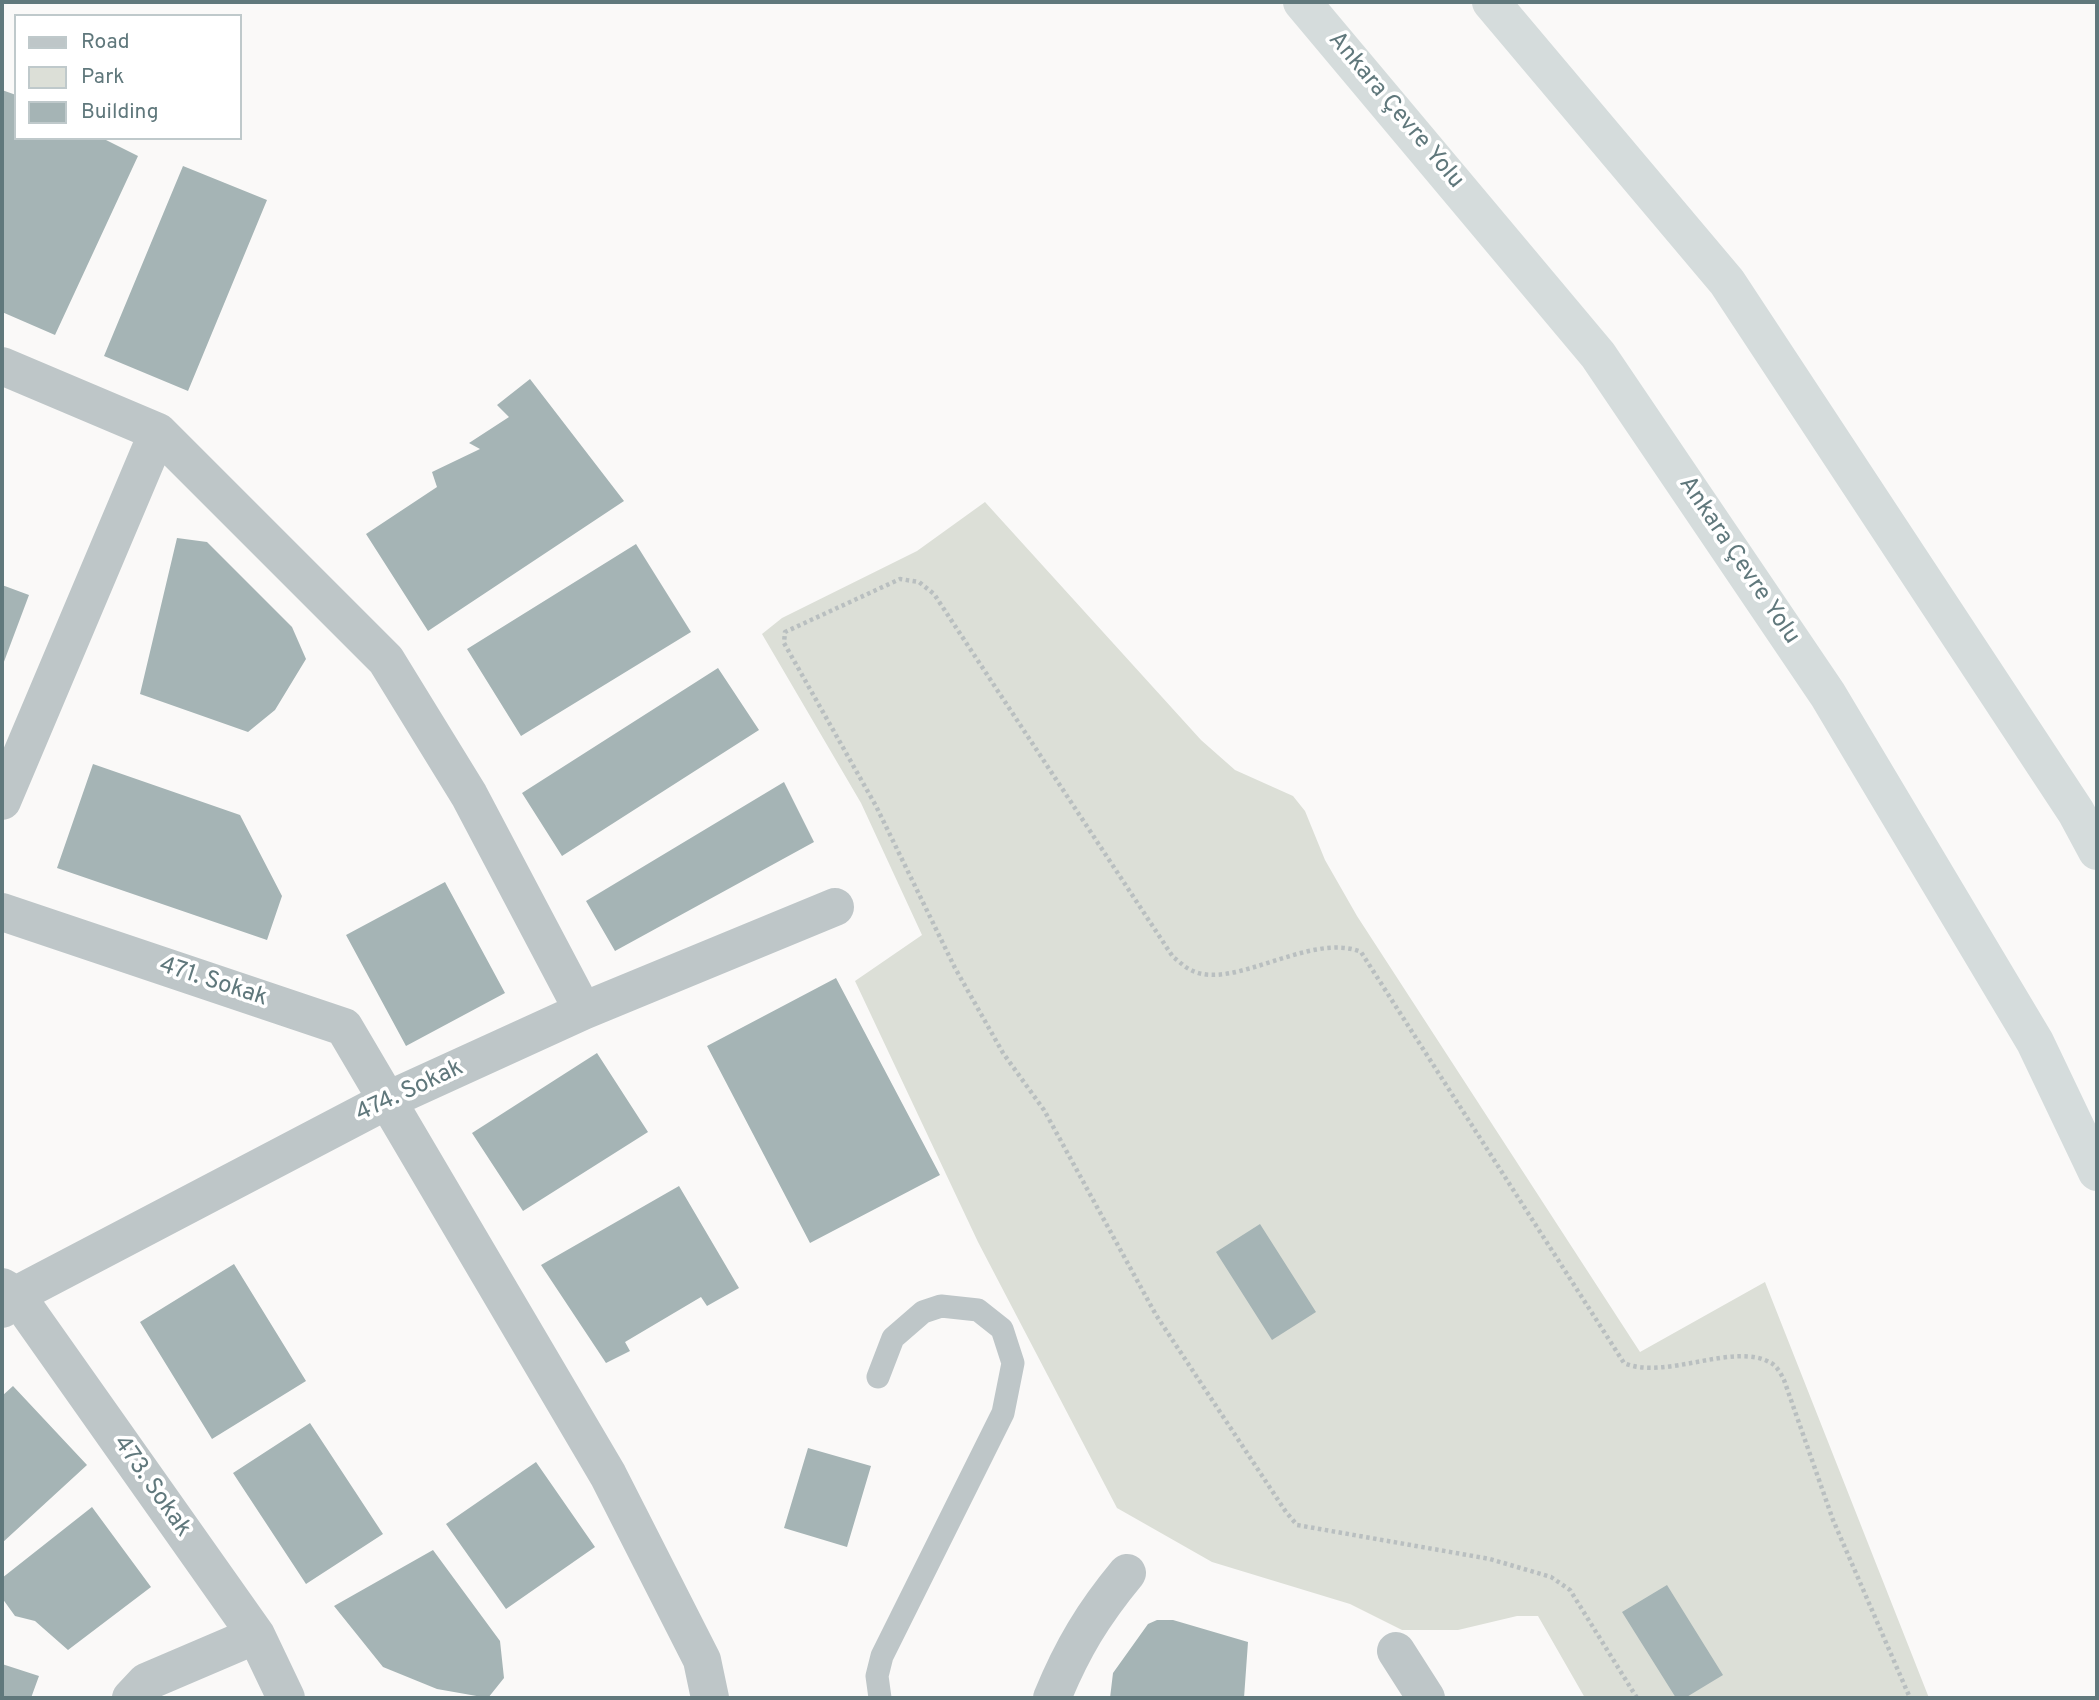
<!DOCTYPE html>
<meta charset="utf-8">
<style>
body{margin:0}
#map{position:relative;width:2099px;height:1700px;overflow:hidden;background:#faf9f8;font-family:Overpass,sans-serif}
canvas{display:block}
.frame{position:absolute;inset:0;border:4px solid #60787c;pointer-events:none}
.legend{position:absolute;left:14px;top:14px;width:228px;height:126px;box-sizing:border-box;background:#fff;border:2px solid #bfc9cb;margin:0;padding:9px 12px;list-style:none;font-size:21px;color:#60787c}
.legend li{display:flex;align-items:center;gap:14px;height:35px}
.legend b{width:35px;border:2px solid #bfc9cb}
</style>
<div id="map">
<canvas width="2099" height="1700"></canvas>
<div class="frame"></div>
<ul class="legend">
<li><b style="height:9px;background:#bec6c8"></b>Road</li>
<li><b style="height:19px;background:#dcdfd7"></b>Park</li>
<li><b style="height:19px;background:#a5b4b5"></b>Building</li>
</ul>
</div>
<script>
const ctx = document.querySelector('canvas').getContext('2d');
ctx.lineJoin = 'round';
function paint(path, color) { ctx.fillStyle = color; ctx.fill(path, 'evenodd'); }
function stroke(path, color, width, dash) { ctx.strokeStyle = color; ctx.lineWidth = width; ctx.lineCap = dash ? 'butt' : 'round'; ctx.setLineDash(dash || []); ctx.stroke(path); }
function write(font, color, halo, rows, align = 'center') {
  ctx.font = font + ' Overpass,sans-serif'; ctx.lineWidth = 7; ctx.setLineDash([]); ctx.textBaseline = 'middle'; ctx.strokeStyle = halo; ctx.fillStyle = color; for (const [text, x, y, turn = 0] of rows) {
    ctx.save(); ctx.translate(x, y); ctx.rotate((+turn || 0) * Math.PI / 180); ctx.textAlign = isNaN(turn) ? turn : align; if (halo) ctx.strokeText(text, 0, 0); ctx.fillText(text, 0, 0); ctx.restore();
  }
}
const green = new Path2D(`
 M 985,502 L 1201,740 L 1235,770 L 1293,796 L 1305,811 L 1325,860 L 1357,916 L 1640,1352 L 1765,1282 L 1929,1698 L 1585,1698 L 1538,1616 L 1517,1616 L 1458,1630 L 1402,1630 L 1350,1604 L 1212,1562 L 1117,1508 L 978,1242 L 855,981 L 922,935 L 861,803 L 762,634 L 782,618 L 917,551 Z`);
const building = new Path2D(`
 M 2,90 L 16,95 L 16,138 L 102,138 L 138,156 L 55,335 L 2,312 Z
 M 183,166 L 267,200 L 188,391 L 104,356 Z
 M 530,379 L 624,501 L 428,631 L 366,534 L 437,487 L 432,472 L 480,449 L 469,443 L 509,417 L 497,405 Z
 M 177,538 L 207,542 L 292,627 L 306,659 L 275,710 L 248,732 L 140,694 Z
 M 636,544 L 691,632 L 521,736 L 467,649 Z
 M 2,585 L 29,595 L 2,667 Z
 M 718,668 L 759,730 L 562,856 L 522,793 Z
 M 93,764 L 240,815 L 282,896 L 267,940 L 57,868 Z
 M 784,782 L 814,842 L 615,951 L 586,901 Z
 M 445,882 L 505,993 L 406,1046 L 346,935 Z
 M 836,978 L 940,1175 L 810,1243 L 707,1046 Z
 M 597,1053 L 648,1132 L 523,1211 L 472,1133 Z
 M 679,1186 L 739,1288 L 707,1306 L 701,1297 L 625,1342 L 630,1351 L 606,1363 L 541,1265 Z
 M 1260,1224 L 1316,1312 L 1272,1340 L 1216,1252 Z
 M 234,1264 L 306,1381 L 212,1439 L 140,1322 Z
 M 13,1386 L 87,1465 L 2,1543 L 2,1396 Z
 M 310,1423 L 383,1534 L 306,1584 L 233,1473 Z
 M 808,1448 L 871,1466 L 847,1547 L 784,1528 Z
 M 536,1462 L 595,1547 L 506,1609 L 446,1524 Z
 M 92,1507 L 151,1587 L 68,1650 L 35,1621 L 15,1616 L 2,1598 L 2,1578 Z
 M 433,1550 L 500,1641 L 504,1678 L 488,1698 L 437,1689 L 383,1667 L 334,1606 Z
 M 1667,1585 L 1723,1675 L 1685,1698 L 1676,1698 L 1622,1612 Z
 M 1157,1620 L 1173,1620 L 1248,1642 L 1244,1698 L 1110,1698 L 1113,1673 L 1148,1624 Z
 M 2,1664 L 39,1676 L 31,1698 L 2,1698 Z`);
const path = new Path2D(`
 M 1637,1698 L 1570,1590 L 1551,1577 L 1490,1559 L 1297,1525 L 1286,1512 L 1156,1315 L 1044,1110 L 1003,1053 L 955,968 L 876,806 L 784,643 L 785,632 L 900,579 L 919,582 L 934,594 L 1173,957 C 1179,961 1184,967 1191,970 C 1232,992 1311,931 1361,952 L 1624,1363 C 1665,1381 1735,1341 1771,1363 C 1777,1366 1781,1374 1784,1380 L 1833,1520 L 1910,1698`);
const service = new Path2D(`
 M 878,1377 L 893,1338 L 923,1312 L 941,1306 L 978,1310 L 1002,1329 L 1013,1363 L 1003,1413 L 882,1656 L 877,1676 L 880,1698`);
const minor = new Path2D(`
 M 2,366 L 158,432 L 386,660 L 469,795 L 583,1011
 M 2,801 L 158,432
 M 2,912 L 344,1027 L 608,1475 L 702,1660 L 710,1698
 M 2,1287 L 16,1295 L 256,1635 L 286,1698
 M 2,1309 L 16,1295 L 388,1100 L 583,1011 L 835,907
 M 1396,1651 L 1426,1698
 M 131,1698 L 146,1682 L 256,1635
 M 1052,1698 C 1072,1649 1093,1614 1127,1573`);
const motorway = new Path2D(`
 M 1302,2 L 1598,355 L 1828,695 L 2035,1042 L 2097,1172
 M 1491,2 L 1727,282 L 2076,812 L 2097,851`);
const streetNames = [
 ["Ankara Çevre Yolu",1395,111,50],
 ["Ankara Çevre Yolu",1738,561,56],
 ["471. Sokak",213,983,18],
 ["474. Sokak",410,1092,-25],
 ["473. Sokak",151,1487,55]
];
paint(green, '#dcdfd7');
paint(building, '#a5b4b5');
stroke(path, '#b9bfc0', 4.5, [3.5, 3.5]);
stroke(service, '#bec6c8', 23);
stroke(minor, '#bec6c8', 38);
stroke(motorway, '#d5dcdc', 38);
write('24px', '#60787c', '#fff', streetNames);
</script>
